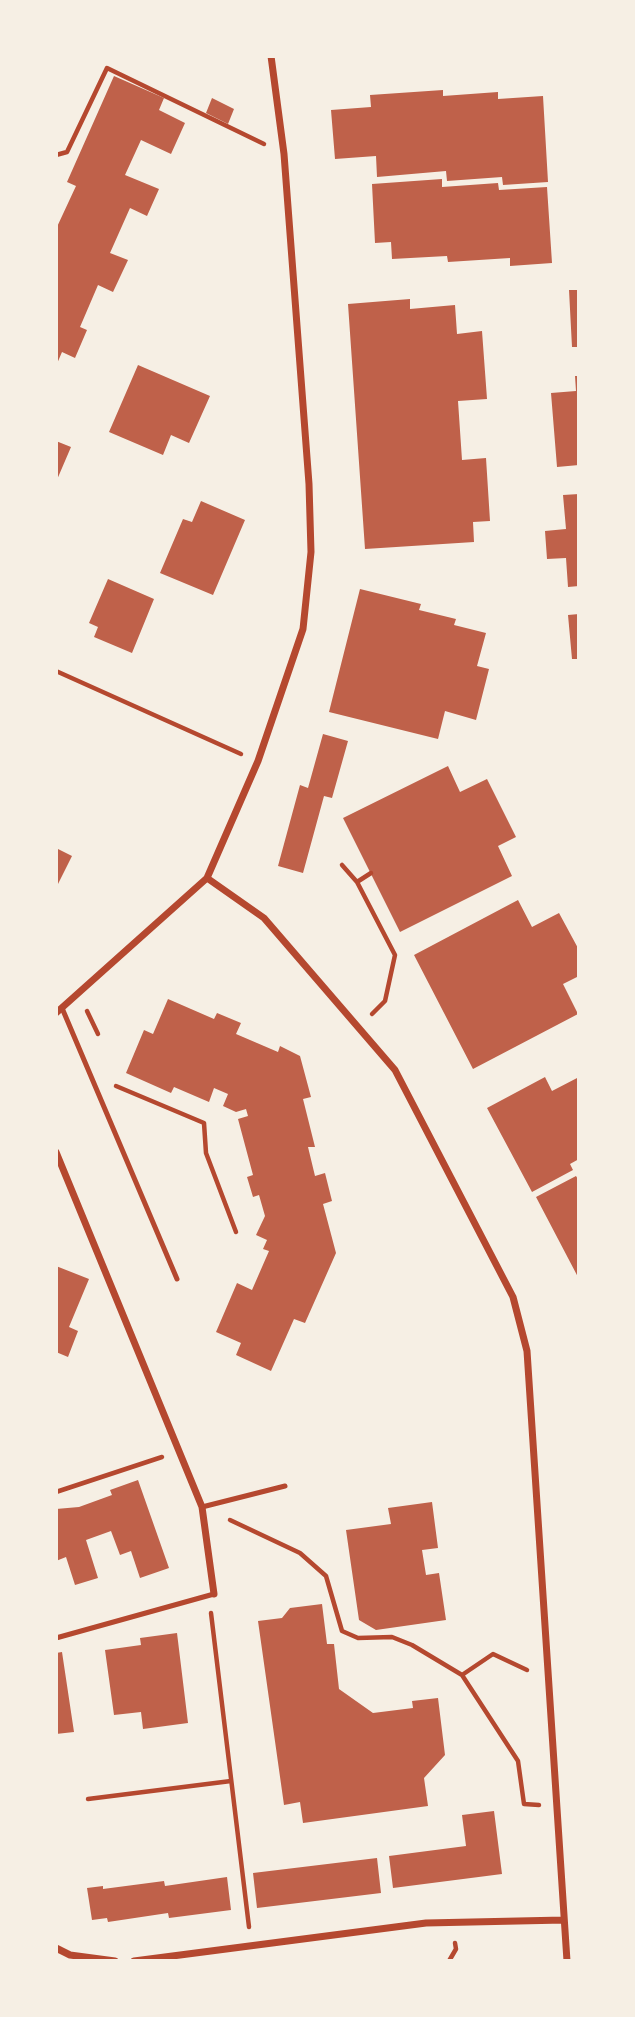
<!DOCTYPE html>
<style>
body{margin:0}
#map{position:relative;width:635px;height:2017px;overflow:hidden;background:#f6efe4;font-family:"Titillium Web",sans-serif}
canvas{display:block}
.frame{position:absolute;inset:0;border:58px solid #f6efe4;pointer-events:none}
</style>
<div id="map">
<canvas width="635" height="2017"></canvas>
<div class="frame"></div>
</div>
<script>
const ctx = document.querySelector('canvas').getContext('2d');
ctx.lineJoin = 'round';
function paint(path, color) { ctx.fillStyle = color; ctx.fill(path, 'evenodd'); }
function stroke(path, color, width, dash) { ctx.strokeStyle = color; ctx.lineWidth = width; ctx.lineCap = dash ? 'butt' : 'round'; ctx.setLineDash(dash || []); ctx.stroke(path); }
const building = new Path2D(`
 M 114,76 L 164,98 L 159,110 L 185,123 L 171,154 L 141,140 L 125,175 L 159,189 L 147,216 L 130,208 L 110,253 L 128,260 L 113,292 L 98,285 L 80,327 L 87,330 L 75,358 L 62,352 L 56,366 L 56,229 L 76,186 L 67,182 Z
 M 443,90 L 443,96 L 498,92 L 498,99 L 543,96 L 548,182 L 503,185 L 502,177 L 447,181 L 446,171 L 377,177 L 376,156 L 335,159 L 331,110 L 371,107 L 370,95 Z
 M 212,98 L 234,109 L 228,124 L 206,113 Z
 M 442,179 L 442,187 L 498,183 L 499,190 L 547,187 L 552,263 L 510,266 L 510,258 L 448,262 L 447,256 L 392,259 L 391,242 L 375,243 L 372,184 Z
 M 569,290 L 579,290 L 579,347 L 572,347 Z
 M 410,299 L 410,309 L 455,305 L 457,334 L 482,331 L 487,399 L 458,401 L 462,460 L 486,458 L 490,521 L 473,522 L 474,542 L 365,549 L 348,304 Z
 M 138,365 L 210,396 L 189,443 L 171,435 L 163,455 L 109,432 Z
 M 575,376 L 579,376 L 579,465 L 557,467 L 551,393 L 576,391 Z
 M 56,441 L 71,447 L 56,482 Z
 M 579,494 L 579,586 L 568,587 L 566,558 L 547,559 L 545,531 L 566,529 L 563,495 Z
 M 201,501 L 245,520 L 213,595 L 160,573 L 183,519 L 192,522 Z
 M 108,579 L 154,599 L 132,653 L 94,637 L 98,627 L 89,623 Z
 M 360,589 L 421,604 L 419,610 L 456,619 L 454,625 L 486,633 L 477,666 L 489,669 L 476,720 L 445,711 L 438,739 L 329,712 Z
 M 579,614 L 579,659 L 572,659 L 568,615 Z
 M 323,734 L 348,741 L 332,798 L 324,796 L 303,873 L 278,866 L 300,785 L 308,788 Z
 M 448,766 L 460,792 L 487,779 L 516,837 L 498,846 L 512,876 L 400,932 L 343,818 Z
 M 56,848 L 72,856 L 56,888 Z
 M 518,900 L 532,927 L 559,913 L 579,950 L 579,976 L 563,984 L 578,1014 L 473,1069 L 414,955 Z
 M 168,999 L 214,1019 L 217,1013 L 241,1023 L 236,1034 L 278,1052 L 280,1046 L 300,1056 L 311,1097 L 303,1099 L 315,1147 L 308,1147 L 315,1176 L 325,1173 L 332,1201 L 323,1204 L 336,1253 L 305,1323 L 294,1319 L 271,1371 L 236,1355 L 241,1343 L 216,1332 L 237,1283 L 252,1290 L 269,1251 L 263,1249 L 267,1240 L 256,1235 L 265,1216 L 259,1195 L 253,1197 L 247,1177 L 253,1175 L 238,1119 L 248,1116 L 246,1109 L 236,1112 L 223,1106 L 228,1094 L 214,1088 L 209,1102 L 174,1087 L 171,1093 L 126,1073 L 144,1030 L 153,1034 Z
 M 545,1077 L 552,1091 L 579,1077 L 579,1159 L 570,1164 L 573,1170 L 532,1192 L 487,1108 Z
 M 576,1176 L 579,1181 L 579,1279 L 536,1197 Z
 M 56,1266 L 89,1279 L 69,1327 L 78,1331 L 68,1357 L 56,1352 Z
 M 138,1480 L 169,1568 L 140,1578 L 131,1551 L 120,1555 L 111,1531 L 86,1540 L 98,1578 L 75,1585 L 66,1557 L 56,1561 L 56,1509 L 79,1507 L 112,1495 L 110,1490 Z
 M 432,1502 L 438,1548 L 422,1550 L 426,1575 L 439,1573 L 446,1620 L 376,1630 L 359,1620 L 346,1530 L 391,1524 L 388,1508 Z
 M 322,1604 L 327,1644 L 334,1644 L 339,1689 L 373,1713 L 413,1708 L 412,1701 L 438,1698 L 445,1755 L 424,1778 L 428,1806 L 303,1823 L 300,1802 L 284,1805 L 258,1621 L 282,1618 L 290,1608 Z
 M 177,1633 L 188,1723 L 143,1729 L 141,1712 L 114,1715 L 105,1650 L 141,1645 L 140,1638 Z
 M 62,1652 L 74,1732 L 56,1734 L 56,1653 Z
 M 494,1811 L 502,1874 L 393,1888 L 389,1856 L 466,1846 L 462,1815 Z
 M 377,1858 L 381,1893 L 257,1908 L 253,1873 Z
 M 227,1877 L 231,1910 L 169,1918 L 168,1913 L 108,1922 L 107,1918 L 92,1920 L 87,1888 L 103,1886 L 103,1889 L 164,1881 L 165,1886 Z`);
const path = new Path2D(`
 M 56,155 L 67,152 L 107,68 L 264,144
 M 56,671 L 241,754
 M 342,865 L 357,882
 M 371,873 L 357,882 L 395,955 L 385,1001 L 372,1014
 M 87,1011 L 98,1034
 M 116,1086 L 204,1123 L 206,1153 L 236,1232
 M 56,1492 L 162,1457
 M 230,1520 L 300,1553 L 326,1576 L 342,1631 L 358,1638 L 392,1637 L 412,1645 L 462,1675 L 518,1761 L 524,1804 L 539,1805
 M 211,1613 L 249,1927
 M 462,1675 L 493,1654 L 527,1670
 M 88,1799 L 231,1781
 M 449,1961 L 456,1949 L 455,1943`);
const service = new Path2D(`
 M 62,1008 L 177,1279
 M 202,1507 L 285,1486
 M 56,1638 L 214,1594`);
const minor = new Path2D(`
 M 207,878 L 264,918 L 395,1070 L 513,1297 L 527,1351 L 567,1961
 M 56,1013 L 207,878 L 258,761 L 303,629 L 311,552 L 309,484 L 284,154 L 271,56
 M 56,1152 L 202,1507 L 214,1594
 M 56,1948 L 70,1955 L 115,1961
 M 134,1961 L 426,1923 L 564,1920`);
paint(building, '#bf614a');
stroke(path, '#b5482f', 4.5);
stroke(service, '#b5482f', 5);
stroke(minor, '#b5482f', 7);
</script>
